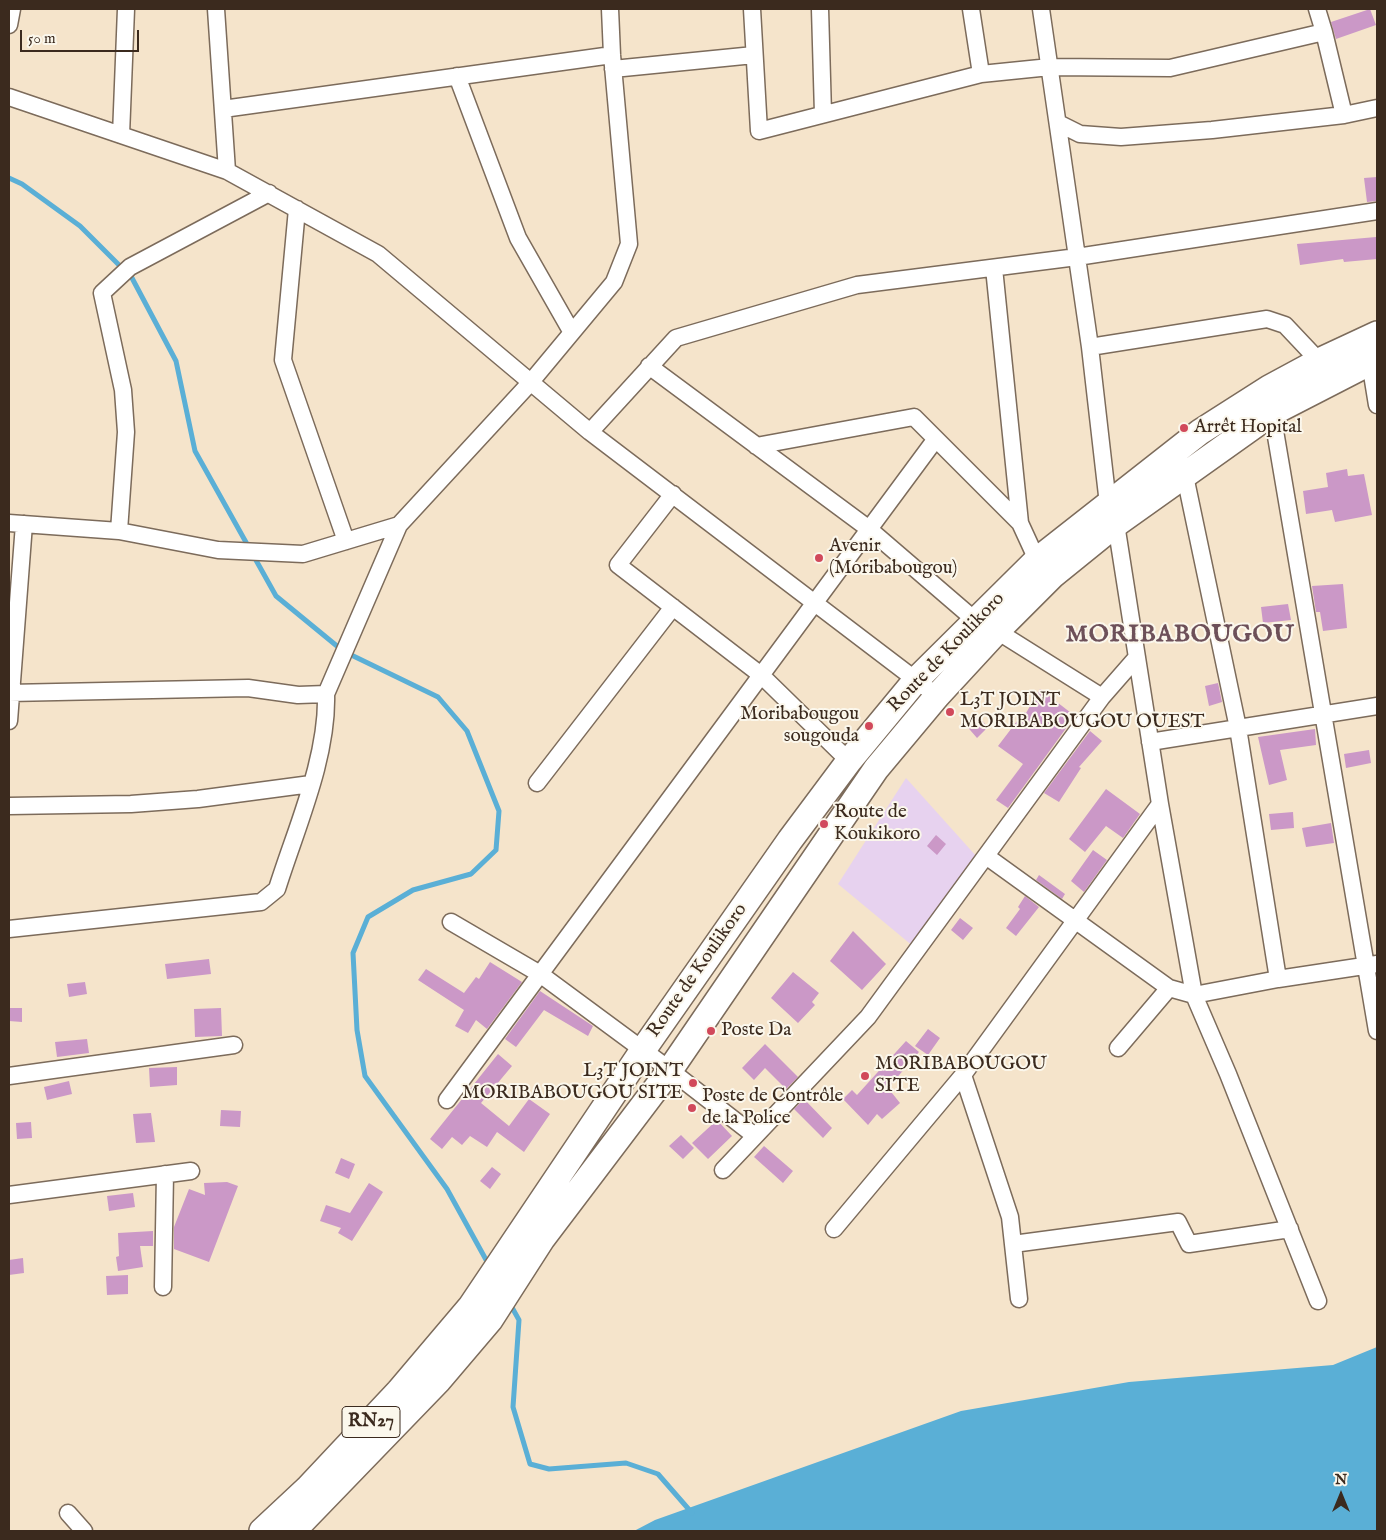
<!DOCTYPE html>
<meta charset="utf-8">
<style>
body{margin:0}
#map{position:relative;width:1386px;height:1540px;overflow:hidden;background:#f5e4cb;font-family:"IM FELL English",serif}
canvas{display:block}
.frame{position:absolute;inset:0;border:10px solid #3b2a1e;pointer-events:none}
.north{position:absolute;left:1316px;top:1470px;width:50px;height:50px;-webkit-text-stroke:4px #fbf7ec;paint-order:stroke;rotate:0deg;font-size:14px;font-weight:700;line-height:20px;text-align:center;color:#3b2a1e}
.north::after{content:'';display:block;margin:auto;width:18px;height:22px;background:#3b2a1e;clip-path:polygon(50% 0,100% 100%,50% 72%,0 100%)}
.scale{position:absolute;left:20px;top:30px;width:119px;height:22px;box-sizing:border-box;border:2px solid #3b2a1e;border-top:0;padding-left:6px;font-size:15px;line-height:18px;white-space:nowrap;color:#3b2a1e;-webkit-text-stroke:4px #fbf7ec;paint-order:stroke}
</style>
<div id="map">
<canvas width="1386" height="1540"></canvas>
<div class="frame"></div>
<div class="north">N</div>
<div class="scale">50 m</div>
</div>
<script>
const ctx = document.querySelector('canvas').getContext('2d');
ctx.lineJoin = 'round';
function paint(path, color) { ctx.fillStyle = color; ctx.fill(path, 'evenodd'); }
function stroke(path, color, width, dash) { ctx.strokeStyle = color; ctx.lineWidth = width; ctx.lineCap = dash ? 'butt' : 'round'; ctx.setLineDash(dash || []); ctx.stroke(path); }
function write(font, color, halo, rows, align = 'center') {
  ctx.font = font + ' "IM FELL English",serif'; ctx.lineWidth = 4; ctx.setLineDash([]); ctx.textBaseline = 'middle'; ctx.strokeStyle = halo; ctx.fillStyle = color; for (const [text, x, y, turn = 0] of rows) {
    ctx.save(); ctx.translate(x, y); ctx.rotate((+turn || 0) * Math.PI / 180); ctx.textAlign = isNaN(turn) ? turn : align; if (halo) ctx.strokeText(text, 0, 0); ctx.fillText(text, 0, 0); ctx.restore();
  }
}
const built = new Path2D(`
 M 906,778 L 977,857 L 914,947 L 838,884 Z`);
const water = new Path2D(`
 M 1377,1347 L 1377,1531 L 634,1531 L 655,1520 L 961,1411 L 1129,1382 L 1333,1365 Z`);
const stream = new Path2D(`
 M 9,178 L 22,184 L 80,226 L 132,278 L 176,361 L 195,451 L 276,596 L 343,651 L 438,697 L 467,731 L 499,811 L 496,850 L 471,874 L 413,890 L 368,917 L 353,953 L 357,1030 L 365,1076 L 447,1189 L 490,1267
 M 509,1302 L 519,1320 L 513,1407 L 530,1464 L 549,1469 L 626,1463 L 658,1474 L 692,1513`);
const building = new Path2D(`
 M 1370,9 L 1376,25 L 1336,39 L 1331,22 Z
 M 1377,177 L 1377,201 L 1367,202 L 1364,178 Z
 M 1376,237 L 1377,259 L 1344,262 L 1343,259 L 1300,265 L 1297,244 Z
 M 1347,469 L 1348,476 L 1364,474 L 1372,515 L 1335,522 L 1332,510 L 1306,514 L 1303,491 L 1328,487 L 1326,473 Z
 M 1343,584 L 1347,628 L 1323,631 L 1320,612 L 1316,612 L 1312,586 Z
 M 1288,604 L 1291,620 L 1263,623 L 1261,607 Z
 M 1218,683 L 1222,702 L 1209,706 L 1205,686 Z
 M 1040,689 L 1075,716 L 1008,808 L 996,800 L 1023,764 L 998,746 L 1024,712 L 1026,713 Z
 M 975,713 L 988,727 L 977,738 L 964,723 Z
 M 1315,729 L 1316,745 L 1280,750 L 1287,780 L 1269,785 L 1258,737 Z
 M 1090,731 L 1102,741 L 1079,767 L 1081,768 L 1059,802 L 1044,793 Z
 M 1369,750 L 1371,763 L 1346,768 L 1344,754 Z
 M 1106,789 L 1140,814 L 1123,838 L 1106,826 L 1085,852 L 1069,839 Z
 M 1293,812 L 1294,828 L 1271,830 L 1269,814 Z
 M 1331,823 L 1334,843 L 1306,847 L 1302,828 Z
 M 936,835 L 946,844 L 937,855 L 927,846 Z
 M 1093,850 L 1107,860 L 1084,892 L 1071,881 Z
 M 1039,875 L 1065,894 L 1062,899 L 1036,880 Z
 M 1025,896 L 1039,907 L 1016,936 L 1006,928 L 1020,909 L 1018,907 Z
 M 960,918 L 973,928 L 963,940 L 951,930 Z
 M 853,931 L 886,964 L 862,990 L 830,961 Z
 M 209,959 L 211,974 L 167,979 L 165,964 Z
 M 490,962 L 522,982 L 487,1029 L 476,1020 L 468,1033 L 455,1026 L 464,1010 L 418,980 L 426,969 L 464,993 L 476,977 L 479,979 Z
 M 793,972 L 819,993 L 812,1002 L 815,1005 L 798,1023 L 771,998 Z
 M 85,982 L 87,994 L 69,997 L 67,984 Z
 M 540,991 L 593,1026 L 588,1036 L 544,1010 L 516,1047 L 505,1039 Z
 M 9,1008 L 22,1008 L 22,1022 L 9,1021 Z
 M 221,1008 L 222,1036 L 195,1037 L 194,1009 Z
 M 928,1029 L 940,1038 L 928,1055 L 915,1046 Z
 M 87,1039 L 89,1053 L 57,1057 L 55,1042 Z
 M 906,1041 L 919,1052 L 888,1088 L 900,1103 L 882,1119 L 877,1114 L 868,1125 L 843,1099 L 852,1090 L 857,1095 Z
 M 765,1044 L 798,1077 L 786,1089 L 765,1068 L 754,1080 L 742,1068 Z
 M 498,1054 L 512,1066 L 481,1103 L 509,1126 L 529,1099 L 550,1114 L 524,1152 L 497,1132 L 487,1147 L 470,1136 L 462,1145 L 452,1137 L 442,1149 L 430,1139 Z
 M 177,1067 L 177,1085 L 150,1087 L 149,1068 Z
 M 69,1081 L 72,1094 L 47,1100 L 44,1087 Z
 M 804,1099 L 832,1128 L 823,1138 L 794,1109 Z
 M 221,1110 L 241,1111 L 240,1127 L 220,1126 Z
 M 151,1113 L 155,1142 L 136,1143 L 133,1114 Z
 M 717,1120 L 732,1136 L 708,1159 L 692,1143 Z
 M 31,1122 L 32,1138 L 17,1139 L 16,1123 Z
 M 681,1135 L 694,1148 L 683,1159 L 669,1146 Z
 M 764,1146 L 793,1171 L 783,1183 L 754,1157 Z
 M 341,1158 L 355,1164 L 349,1179 L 335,1173 Z
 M 492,1167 L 501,1174 L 490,1189 L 480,1181 Z
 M 227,1182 L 238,1186 L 209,1262 L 174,1249 L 174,1227 L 189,1189 L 205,1195 L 204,1183 Z
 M 369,1183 L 383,1192 L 352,1241 L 338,1233 L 341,1228 L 320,1221 L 326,1205 L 350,1213 Z
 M 133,1193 L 135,1207 L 109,1211 L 107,1196 Z
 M 153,1231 L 153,1246 L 140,1246 L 143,1267 L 118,1271 L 116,1257 L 119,1256 L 118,1233 Z
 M 23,1258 L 24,1273 L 9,1275 L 9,1260 Z
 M 128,1275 L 128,1294 L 107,1295 L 106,1276 Z`);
const minor = new Path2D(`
 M 216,9 L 227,171
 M 752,9 L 759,131 L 981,74 L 1050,67 L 1170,68 L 1324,32 L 1317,9
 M 820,9 L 823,114
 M 971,9 L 981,74
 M 1041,9 L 1090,347 L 1108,504
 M 9,25 L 12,9
 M 1324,32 L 1344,115
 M 613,69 L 754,55
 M 457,76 L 518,238 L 571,331
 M 9,97 L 227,171 L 378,254 L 590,432 L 937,696
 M 223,109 L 612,55
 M 1058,123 L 1080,134 L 1121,137 L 1212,130 L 1344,115 L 1377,108
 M 121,135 L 126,9
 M 297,209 L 283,360 L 346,541
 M 994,268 L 1020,523
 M 1090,347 L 1267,319 L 1285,325 L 1319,361
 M 1370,362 L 1377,405
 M 649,366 L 869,529 L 976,621
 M 1272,413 L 1377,1031
 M 590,432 L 676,338 L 857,285 L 1077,257 L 1377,211
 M 756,446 L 914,417 L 1020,523 L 1037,560
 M 1185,476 L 1238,728 L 1278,979
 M 673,494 L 618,565 L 761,675 L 849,761
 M 9,523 L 119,531 L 218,550 L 303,554 L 399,525 L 530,383 L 614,282 L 629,244 L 612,55 L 610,9
 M 1116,524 L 1160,804 L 1194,995 L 1228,1074 L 1318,1301
 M 119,531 L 126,432 L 123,390 L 102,293 L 130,267 L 269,193
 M 997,631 L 1102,697
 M 9,693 L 248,688 L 298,695 L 326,694 L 399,525
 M 9,721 L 24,524
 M 1150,742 L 1377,706
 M 537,783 L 673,607
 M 9,806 L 131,804 L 198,799 L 311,784
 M 986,856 L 1169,988 L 1194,995 L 1278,979 L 1377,964
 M 451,922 L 540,974 L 670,1070 L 755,1136
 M 9,929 L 261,902 L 277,889 C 296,828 328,758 326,694
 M 1118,1048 L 1169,988
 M 963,1075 L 1010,1217 L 1019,1299
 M 9,1076 L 234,1045
 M 447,1100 L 935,440
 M 723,1170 L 868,1017 L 1102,697 L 1137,657
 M 9,1195 L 191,1171
 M 834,1229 L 963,1075 L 1160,804
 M 1013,1244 L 1178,1222 L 1189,1244 L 1290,1229
 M 163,1287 L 165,1174
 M 68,1513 L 84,1531`);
const primary = new Path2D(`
 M 262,1531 L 307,1489 L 399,1391 L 471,1306 L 643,1050 L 790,840 L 849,761 L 916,680 L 1037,560 L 1200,432 L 1269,388 L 1319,361 L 1377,334
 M 293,1531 L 439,1380 L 490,1320 L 542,1239 L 670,1070 L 876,769 L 937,696 L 997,631 L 1053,575 L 1116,524 L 1272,413 L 1377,359`);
const markers = [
 [1184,428,5,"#d1495b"],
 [819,558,5,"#d1495b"],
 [950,712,5,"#d1495b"],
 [869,726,5,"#d1495b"],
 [824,824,5,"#d1495b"],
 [711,1031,5,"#d1495b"],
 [865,1076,5,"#d1495b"],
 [693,1083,5,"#d1495b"],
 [692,1108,5,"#d1495b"]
];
const shields = [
 [371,1422,58]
];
const shieldNames = [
 ["RN27",371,1422]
];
const poiNames = [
 ["Arrêt Hopital",1194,428],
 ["Avenir",829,547],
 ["(Moribabougou)",829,569],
 ["L3T JOINT",960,701],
 ["MORIBABOUGOU OUEST",960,723],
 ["Moribabougou",859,715,"right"],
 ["sougouda",859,737,"right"],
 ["Route de",834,813],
 ["Koukikoro",834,835],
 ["Poste Da",721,1031],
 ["MORIBABOUGOU",875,1065],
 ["SITE",875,1087],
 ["L3T JOINT",683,1072,"right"],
 ["MORIBABOUGOU SITE",683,1094,"right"],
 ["Poste de Contrôle",702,1097],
 ["de la Police",702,1119]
];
const streetNames = [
 ["Route de Koulikoro",947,653,-46],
 ["Route de Koulikoro",698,971,-55]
];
const districtNames = [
 ["MORIBABOUGOU",1180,636]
];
paint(built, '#e7d2ef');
paint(water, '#5aafd6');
stroke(stream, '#5aafd6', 5);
paint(building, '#cb98c7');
stroke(minor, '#7c6b5b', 19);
stroke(primary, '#7c6b5b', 28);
stroke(minor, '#fff', 16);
stroke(primary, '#fff', 25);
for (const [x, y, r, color] of markers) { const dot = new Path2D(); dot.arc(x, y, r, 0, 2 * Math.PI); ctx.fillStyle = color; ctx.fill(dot); stroke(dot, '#fbf7ec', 2); }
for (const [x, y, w] of shields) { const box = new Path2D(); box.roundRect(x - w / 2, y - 15.5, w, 31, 4); ctx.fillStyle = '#fbf7ec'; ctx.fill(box); stroke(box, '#3b2a1e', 1); }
write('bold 18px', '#3b2a1e', null, shieldNames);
write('19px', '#3b2a1e', '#fbf7ec', poiNames, 'left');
write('19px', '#3b2a1e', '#fbf7ec', streetNames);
ctx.letterSpacing = '1px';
write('bold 24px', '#6d5059', '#fbf7ec', districtNames);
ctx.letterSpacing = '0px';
</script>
